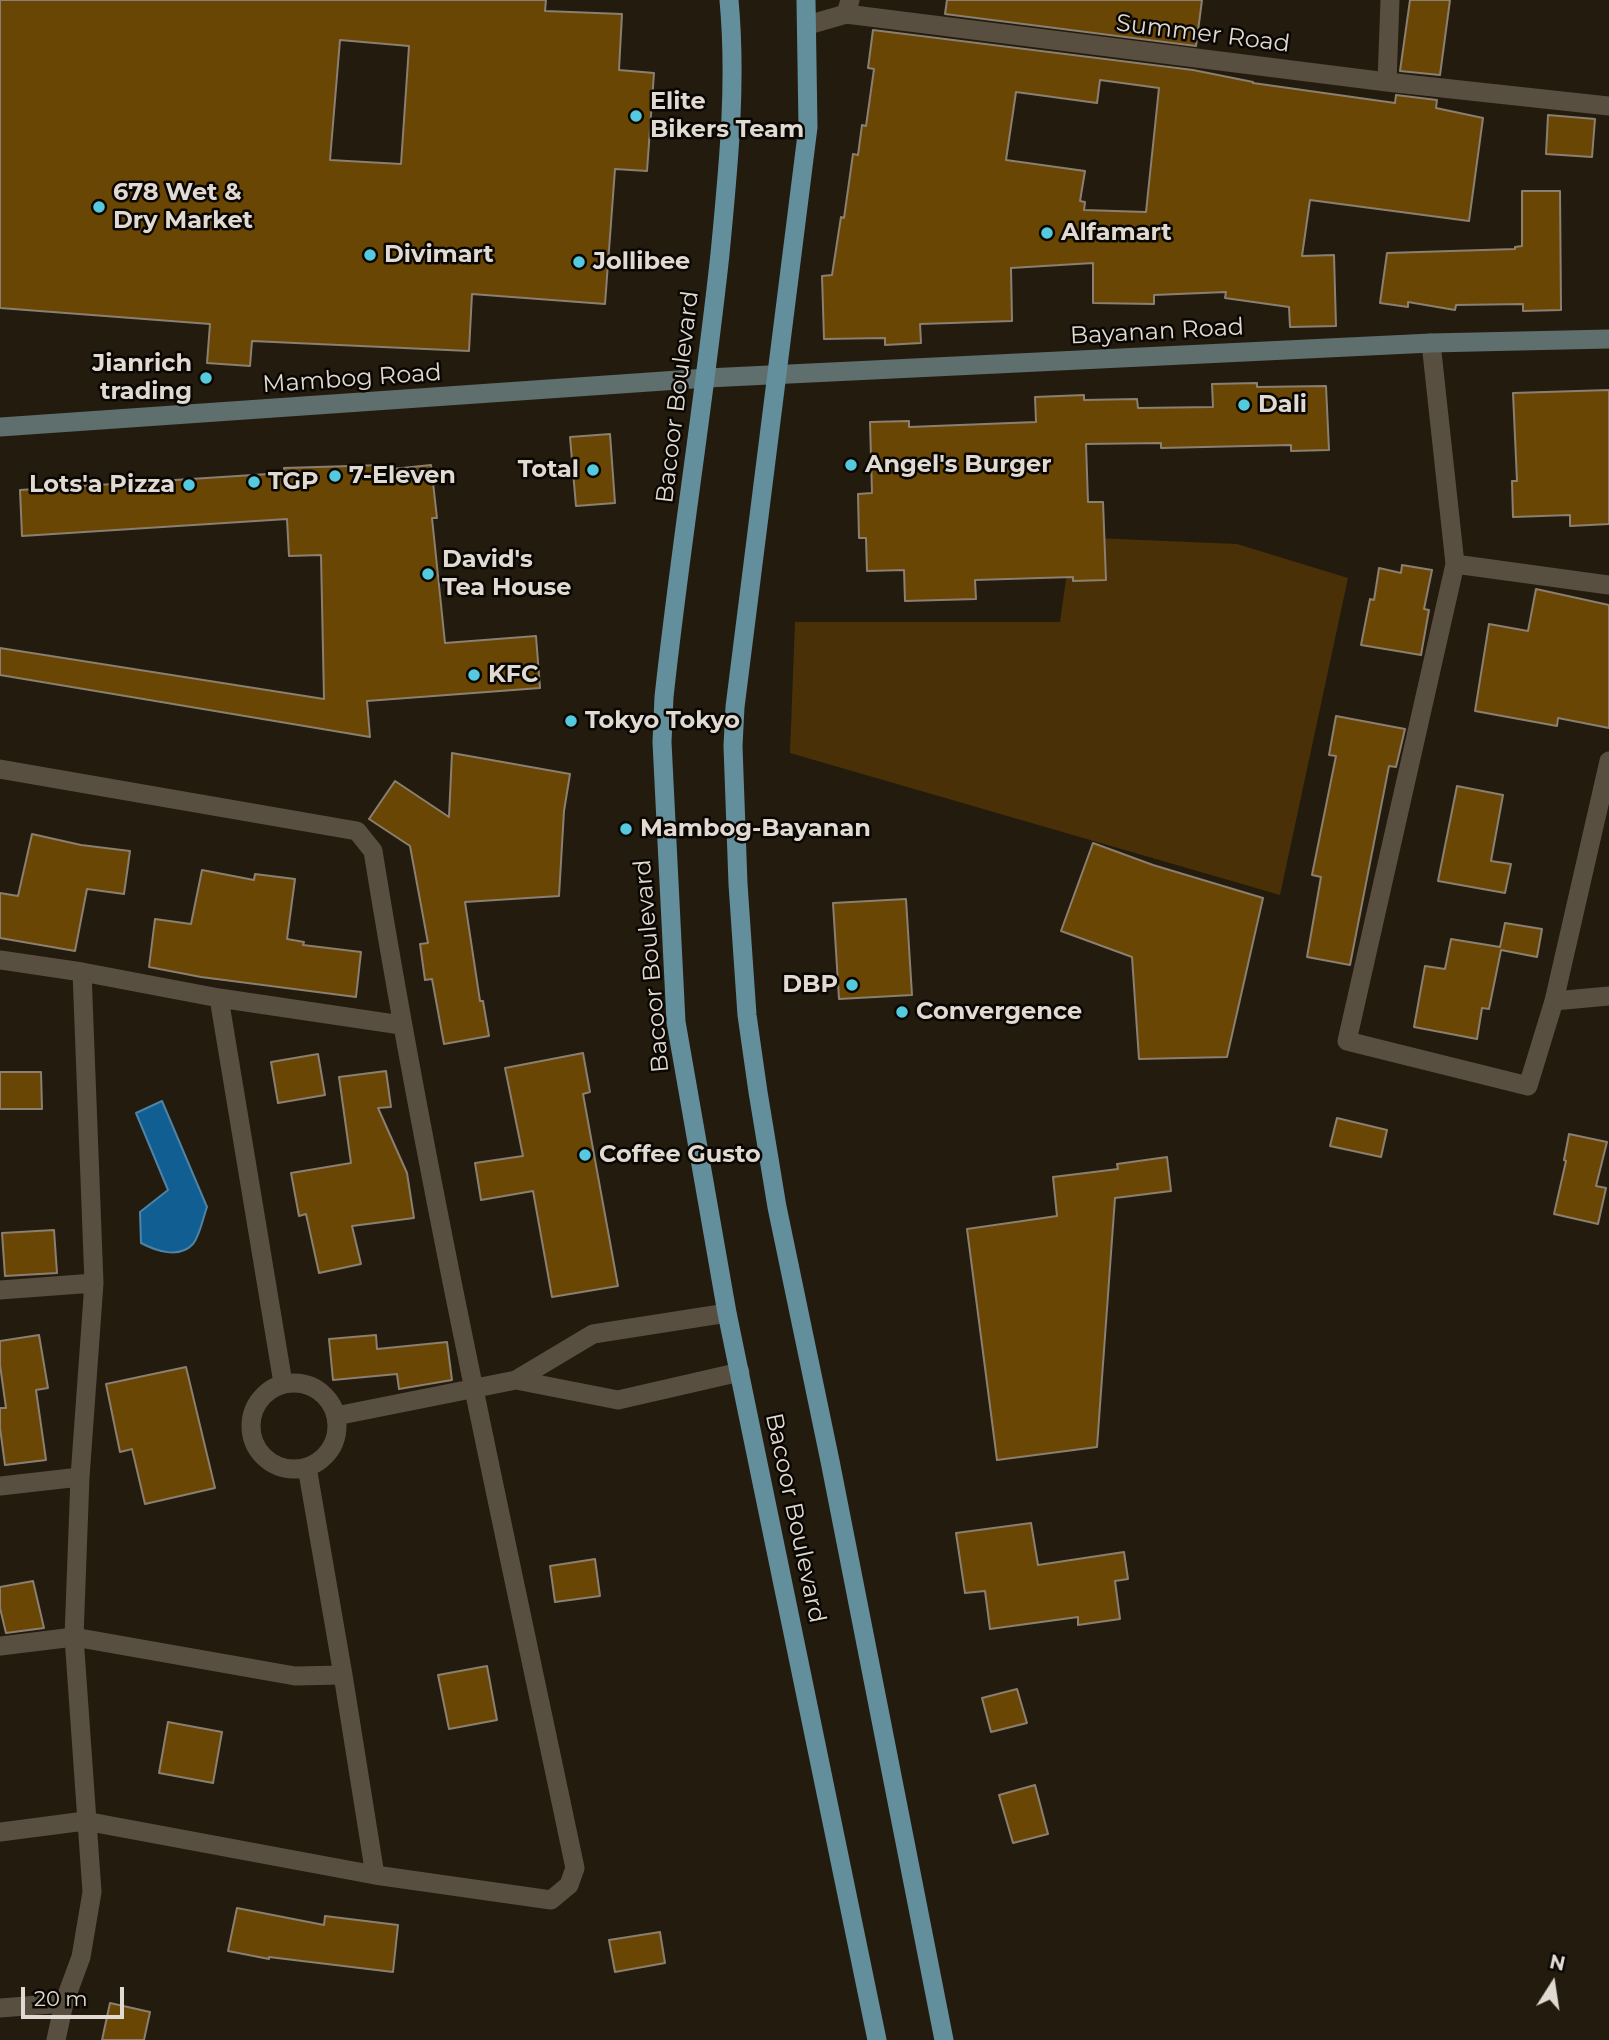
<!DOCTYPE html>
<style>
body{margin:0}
#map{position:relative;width:1609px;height:2040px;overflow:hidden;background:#241b0f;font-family:Montserrat,sans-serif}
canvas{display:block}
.north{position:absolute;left:1518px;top:1949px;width:70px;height:70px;-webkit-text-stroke:5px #0a0703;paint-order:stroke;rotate:12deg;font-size:19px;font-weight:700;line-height:28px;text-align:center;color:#e0dad2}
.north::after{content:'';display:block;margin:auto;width:24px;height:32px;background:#e0dad2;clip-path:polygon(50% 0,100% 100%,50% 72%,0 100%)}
.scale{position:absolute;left:21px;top:1987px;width:103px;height:32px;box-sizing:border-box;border:4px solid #e0dad2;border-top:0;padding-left:9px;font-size:21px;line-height:24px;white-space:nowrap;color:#e0dad2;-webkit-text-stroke:5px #0a0703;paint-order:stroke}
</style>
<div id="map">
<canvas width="1609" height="2040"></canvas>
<div class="north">N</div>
<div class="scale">20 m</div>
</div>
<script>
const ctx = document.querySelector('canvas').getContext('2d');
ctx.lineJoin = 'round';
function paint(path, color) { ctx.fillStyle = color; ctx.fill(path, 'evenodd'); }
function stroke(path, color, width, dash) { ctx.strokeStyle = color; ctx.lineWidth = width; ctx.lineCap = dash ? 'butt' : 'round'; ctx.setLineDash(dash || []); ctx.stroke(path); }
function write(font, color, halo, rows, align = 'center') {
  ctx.font = font + ' Montserrat,sans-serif'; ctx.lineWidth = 5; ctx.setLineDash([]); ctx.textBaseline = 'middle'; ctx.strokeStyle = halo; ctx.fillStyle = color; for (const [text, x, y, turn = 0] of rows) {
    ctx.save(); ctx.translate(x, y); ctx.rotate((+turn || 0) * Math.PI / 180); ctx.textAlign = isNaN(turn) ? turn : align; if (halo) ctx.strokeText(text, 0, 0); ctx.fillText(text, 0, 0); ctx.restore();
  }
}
const green = new Path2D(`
 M 1072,537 L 1237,544 L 1348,578 L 1280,895 L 790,753 L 795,622 L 1060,622 Z`);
const water = new Path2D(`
 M 162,1101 L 207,1207 C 203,1218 200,1235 193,1244 C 179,1259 156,1251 141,1243 L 140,1212 L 168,1190 L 136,1113 Z`);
const building = new Path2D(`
 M 0,0 L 546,0 L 545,11 L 622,14 L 619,70 L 654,73 L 647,171 L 615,169 L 605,304 L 472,294 L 469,351 L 252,341 L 250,366 L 207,363 L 210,324 L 0,308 ZM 340,40 L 409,46 L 401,164 L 330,160 Z
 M 947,0 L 1202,0 L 1196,46 L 945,14 Z
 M 1410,0 L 1450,0 L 1440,75 L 1400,71 Z
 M 873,30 L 1193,70 L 1253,82 L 1253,83 L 1395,103 L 1396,95 L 1437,100 L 1436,108 L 1483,118 L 1469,221 L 1310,200 L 1302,256 L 1334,255 L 1336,326 L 1290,327 L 1289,307 L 1225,298 L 1226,292 L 1154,295 L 1154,304 L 1093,303 L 1093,263 L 1011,268 L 1012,321 L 920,324 L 921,343 L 885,345 L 885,338 L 824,339 L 822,276 L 832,275 L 841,217 L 844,218 L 853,154 L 858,155 L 862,125 L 866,126 L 874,69 L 868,68 ZM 1100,80 L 1159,88 L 1146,212 L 1084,210 L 1085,202 L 1080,201 L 1085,171 L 1006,160 L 1016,92 L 1097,103 Z
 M 1548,115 L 1595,119 L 1592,157 L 1546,154 Z
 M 1522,191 L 1560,191 L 1561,310 L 1523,311 L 1523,304 L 1456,305 L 1455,310 L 1408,302 L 1408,307 L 1380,303 L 1387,253 L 1515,249 L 1515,247 L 1522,246 Z
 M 1257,383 L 1257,387 L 1326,386 L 1329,450 L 1291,451 L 1291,445 L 1161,448 L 1161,443 L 1086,444 L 1088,502 L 1103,502 L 1106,580 L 1073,581 L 1073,577 L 975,580 L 976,599 L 905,601 L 904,570 L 867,571 L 866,538 L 859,538 L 858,494 L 872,493 L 870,422 L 909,421 L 909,427 L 1036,422 L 1035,397 L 1084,395 L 1084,400 L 1137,399 L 1138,408 L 1213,407 L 1212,384 Z
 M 1609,390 L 1609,524 L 1570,526 L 1570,515 L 1513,517 L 1512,481 L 1517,481 L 1513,393 Z
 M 610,434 L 615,503 L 576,506 L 570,437 Z
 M 383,465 L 383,470 L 431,465 L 437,518 L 432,518 L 445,643 L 536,636 L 540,688 L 367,701 L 370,737 L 0,675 L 0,648 L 324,699 L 321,555 L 289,556 L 287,519 L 22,536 L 20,490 L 284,473 L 284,468 Z
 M 1402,565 L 1432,570 L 1424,609 L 1429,610 L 1421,655 L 1361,645 L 1370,599 L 1374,600 L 1379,568 L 1401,573 Z
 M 1536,589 L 1609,605 L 1609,728 L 1558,718 L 1557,726 L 1475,711 L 1489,624 L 1528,631 Z
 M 1336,716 L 1405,729 L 1396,767 L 1389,766 L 1350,965 L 1307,957 L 1321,877 L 1312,875 L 1336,756 L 1329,755 Z
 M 452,753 L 570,774 L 564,811 L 559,896 L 465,902 L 480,1001 L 483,1001 L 489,1036 L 444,1044 L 432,979 L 425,980 L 420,944 L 428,943 L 410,846 L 369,819 L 395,781 L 449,817 Z
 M 1457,786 L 1503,795 L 1491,861 L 1511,864 L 1505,893 L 1438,881 Z
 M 32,834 L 81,845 L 130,851 L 124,894 L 87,889 L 75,951 L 0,938 L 0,893 L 18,896 Z
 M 1093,843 L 1153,865 L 1263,898 L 1227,1057 L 1139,1059 L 1132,957 L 1061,931 Z
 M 202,870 L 254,880 L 255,874 L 295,879 L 287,939 L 304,942 L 303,945 L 361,952 L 356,997 L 201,977 L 149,967 L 155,919 L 191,924 Z
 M 906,899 L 912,995 L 839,999 L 833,903 Z
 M 1505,923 L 1542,929 L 1537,957 L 1501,950 L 1489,1009 L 1482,1008 L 1477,1039 L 1414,1027 L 1425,966 L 1445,969 L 1451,939 L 1500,947 Z
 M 583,1053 L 590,1092 L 583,1094 L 618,1286 L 552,1297 L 533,1191 L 481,1200 L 475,1163 L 523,1156 L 505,1068 Z
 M 318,1054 L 325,1095 L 278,1103 L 271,1062 Z
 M 386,1071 L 391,1107 L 378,1108 L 407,1173 L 414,1218 L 352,1226 L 361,1264 L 319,1273 L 306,1214 L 299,1216 L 291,1173 L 351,1163 L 339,1077 Z
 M 0,1072 L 41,1072 L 42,1109 L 0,1109 Z
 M 1337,1118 L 1387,1130 L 1381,1157 L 1330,1146 Z
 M 1569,1134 L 1607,1142 L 1596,1186 L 1606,1188 L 1598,1224 L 1554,1214 L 1566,1161 L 1564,1160 Z
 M 1167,1157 L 1171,1191 L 1115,1198 L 1097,1447 L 997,1460 L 967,1229 L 1057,1216 L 1053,1177 L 1118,1169 L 1117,1164 Z
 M 54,1230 L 57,1273 L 5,1276 L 2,1233 Z
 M 39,1335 L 48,1388 L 36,1390 L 46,1460 L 5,1465 L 0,1428 L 0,1408 L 6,1408 L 0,1365 L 0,1341 Z
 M 376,1335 L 377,1349 L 447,1342 L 452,1380 L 399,1389 L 397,1374 L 333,1380 L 329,1339 Z
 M 186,1367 L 215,1488 L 145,1504 L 132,1449 L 120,1452 L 106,1384 Z
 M 1031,1523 L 1038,1565 L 1124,1552 L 1128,1579 L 1115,1581 L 1120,1619 L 1078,1625 L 1078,1617 L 990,1629 L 985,1591 L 965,1593 L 956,1533 Z
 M 595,1559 L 600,1596 L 555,1602 L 550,1566 Z
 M 33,1581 L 44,1628 L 6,1633 L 0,1608 L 0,1587 Z
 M 487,1666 L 497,1720 L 449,1729 L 438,1675 Z
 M 1017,1689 L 1027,1723 L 991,1732 L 982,1698 Z
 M 168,1722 L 222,1732 L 213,1783 L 159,1773 Z
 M 1035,1785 L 1048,1834 L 1013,1843 L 999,1795 Z
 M 237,1908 L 324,1925 L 325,1916 L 398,1925 L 393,1972 L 269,1957 L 269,1959 L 228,1951 Z
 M 660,1932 L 665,1963 L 615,1972 L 609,1940 Z
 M 110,2003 L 150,2012 L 144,2040 L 102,2040 Z`);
const minor = new Path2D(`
 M 846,14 L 1387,82 L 1609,106
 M 1387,82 L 1390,0
 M 1431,343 L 1455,564 L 1347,1041 L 1528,1086 L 1554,1001 L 1609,761
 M 1455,564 L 1609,585
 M 0,769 L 357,831 L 373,851 C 428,1192 504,1530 575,1868 L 569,1885 L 551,1900 L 375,1875 L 85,1821 L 0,1832
 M 0,960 L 82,972 L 219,998 L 401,1025
 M 219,998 L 283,1383
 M 1554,1001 L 1609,996
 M 0,1290 L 94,1283
 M 516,1380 L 618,1400 L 740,1372
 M251 1426a43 43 0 1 1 86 0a43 43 0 1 1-86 0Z
 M 336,1416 L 516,1380 L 593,1334 L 727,1313
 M 307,1467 L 343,1675 L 375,1875
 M 0,1486 L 80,1477
 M 0,1646 L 74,1637 L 295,1676 L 343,1675
 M 0,2008 L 64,2003
 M 56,2040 L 64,2003 L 81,1957 L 92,1892 L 74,1637 L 80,1477 L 94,1283 L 82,972`);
const tertiary = new Path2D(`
 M 808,25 L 846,14 L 850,0`);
const secondary = new Path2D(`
 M 0,427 L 707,378 L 1431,343 L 1609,339`);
const primary = new Path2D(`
 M 729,0 C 737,85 728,170 720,254 C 704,403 680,549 664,697 L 662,742 L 676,1022 L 727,1313 L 877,2040
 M 806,0 L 808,127 L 735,707 L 733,746 L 738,884 L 747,1015 L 758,1092 L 777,1207 L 830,1461 L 944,2040`);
const markers = [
 [636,116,7,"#55cadf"],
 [99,207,7,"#55cadf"],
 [1047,233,7,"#55cadf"],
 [370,255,7,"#55cadf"],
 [579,262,7,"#55cadf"],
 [206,378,7,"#55cadf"],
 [1244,405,7,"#55cadf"],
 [851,465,7,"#55cadf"],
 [593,470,7,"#55cadf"],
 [335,476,7,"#55cadf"],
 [254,482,7,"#55cadf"],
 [189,485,7,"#55cadf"],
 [428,574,7,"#55cadf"],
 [474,675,7,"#55cadf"],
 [571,721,7,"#55cadf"],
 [626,829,7,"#55cadf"],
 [852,985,7,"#55cadf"],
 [902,1012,7,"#55cadf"],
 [585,1155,7,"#55cadf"]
];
const streetNames = [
 ["Summer Road",1203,34,7],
 ["Bayanan Road",1157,332,-3],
 ["Mambog Road",352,379,-4],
 ["Bacoor Boulevard",678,397,-83],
 ["Bacoor Boulevard",652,966,-95],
 ["Bacoor Boulevard",795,1518,78]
];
const poiNames = [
 ["Elite",650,102],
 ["Bikers Team",650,130],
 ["678 Wet &",113,193],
 ["Dry Market",113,221],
 ["Alfamart",1061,233],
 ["Divimart",384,255],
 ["Jollibee",593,262],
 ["Jianrich",192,364,"right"],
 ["trading",192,392,"right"],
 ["Dali",1258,405],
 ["Angel's Burger",865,465],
 ["Total",579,470,"right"],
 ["7-Eleven",349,476],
 ["TGP",268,482],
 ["Lots'a Pizza",175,485,"right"],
 ["David's",442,560],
 ["Tea House",442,588],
 ["KFC",488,675],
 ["Tokyo Tokyo",585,721],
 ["Mambog-Bayanan",640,829],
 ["DBP",838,985,"right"],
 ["Convergence",916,1012],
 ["Coffee Gusto",599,1155]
];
paint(green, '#493006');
paint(water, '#105e92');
stroke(water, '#4e83a5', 2);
paint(building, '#6a4604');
stroke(building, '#8a7f70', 2);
stroke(minor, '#594f41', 19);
stroke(tertiary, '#594f41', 19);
stroke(secondary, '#5e6f6e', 19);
stroke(primary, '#638f9c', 19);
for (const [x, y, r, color] of markers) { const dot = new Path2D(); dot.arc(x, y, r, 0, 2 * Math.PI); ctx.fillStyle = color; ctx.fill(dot); stroke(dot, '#0a0703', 2.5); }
write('24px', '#e0dad2', '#0a0703', streetNames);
write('bold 24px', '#e0dad2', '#0a0703', poiNames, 'left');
</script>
